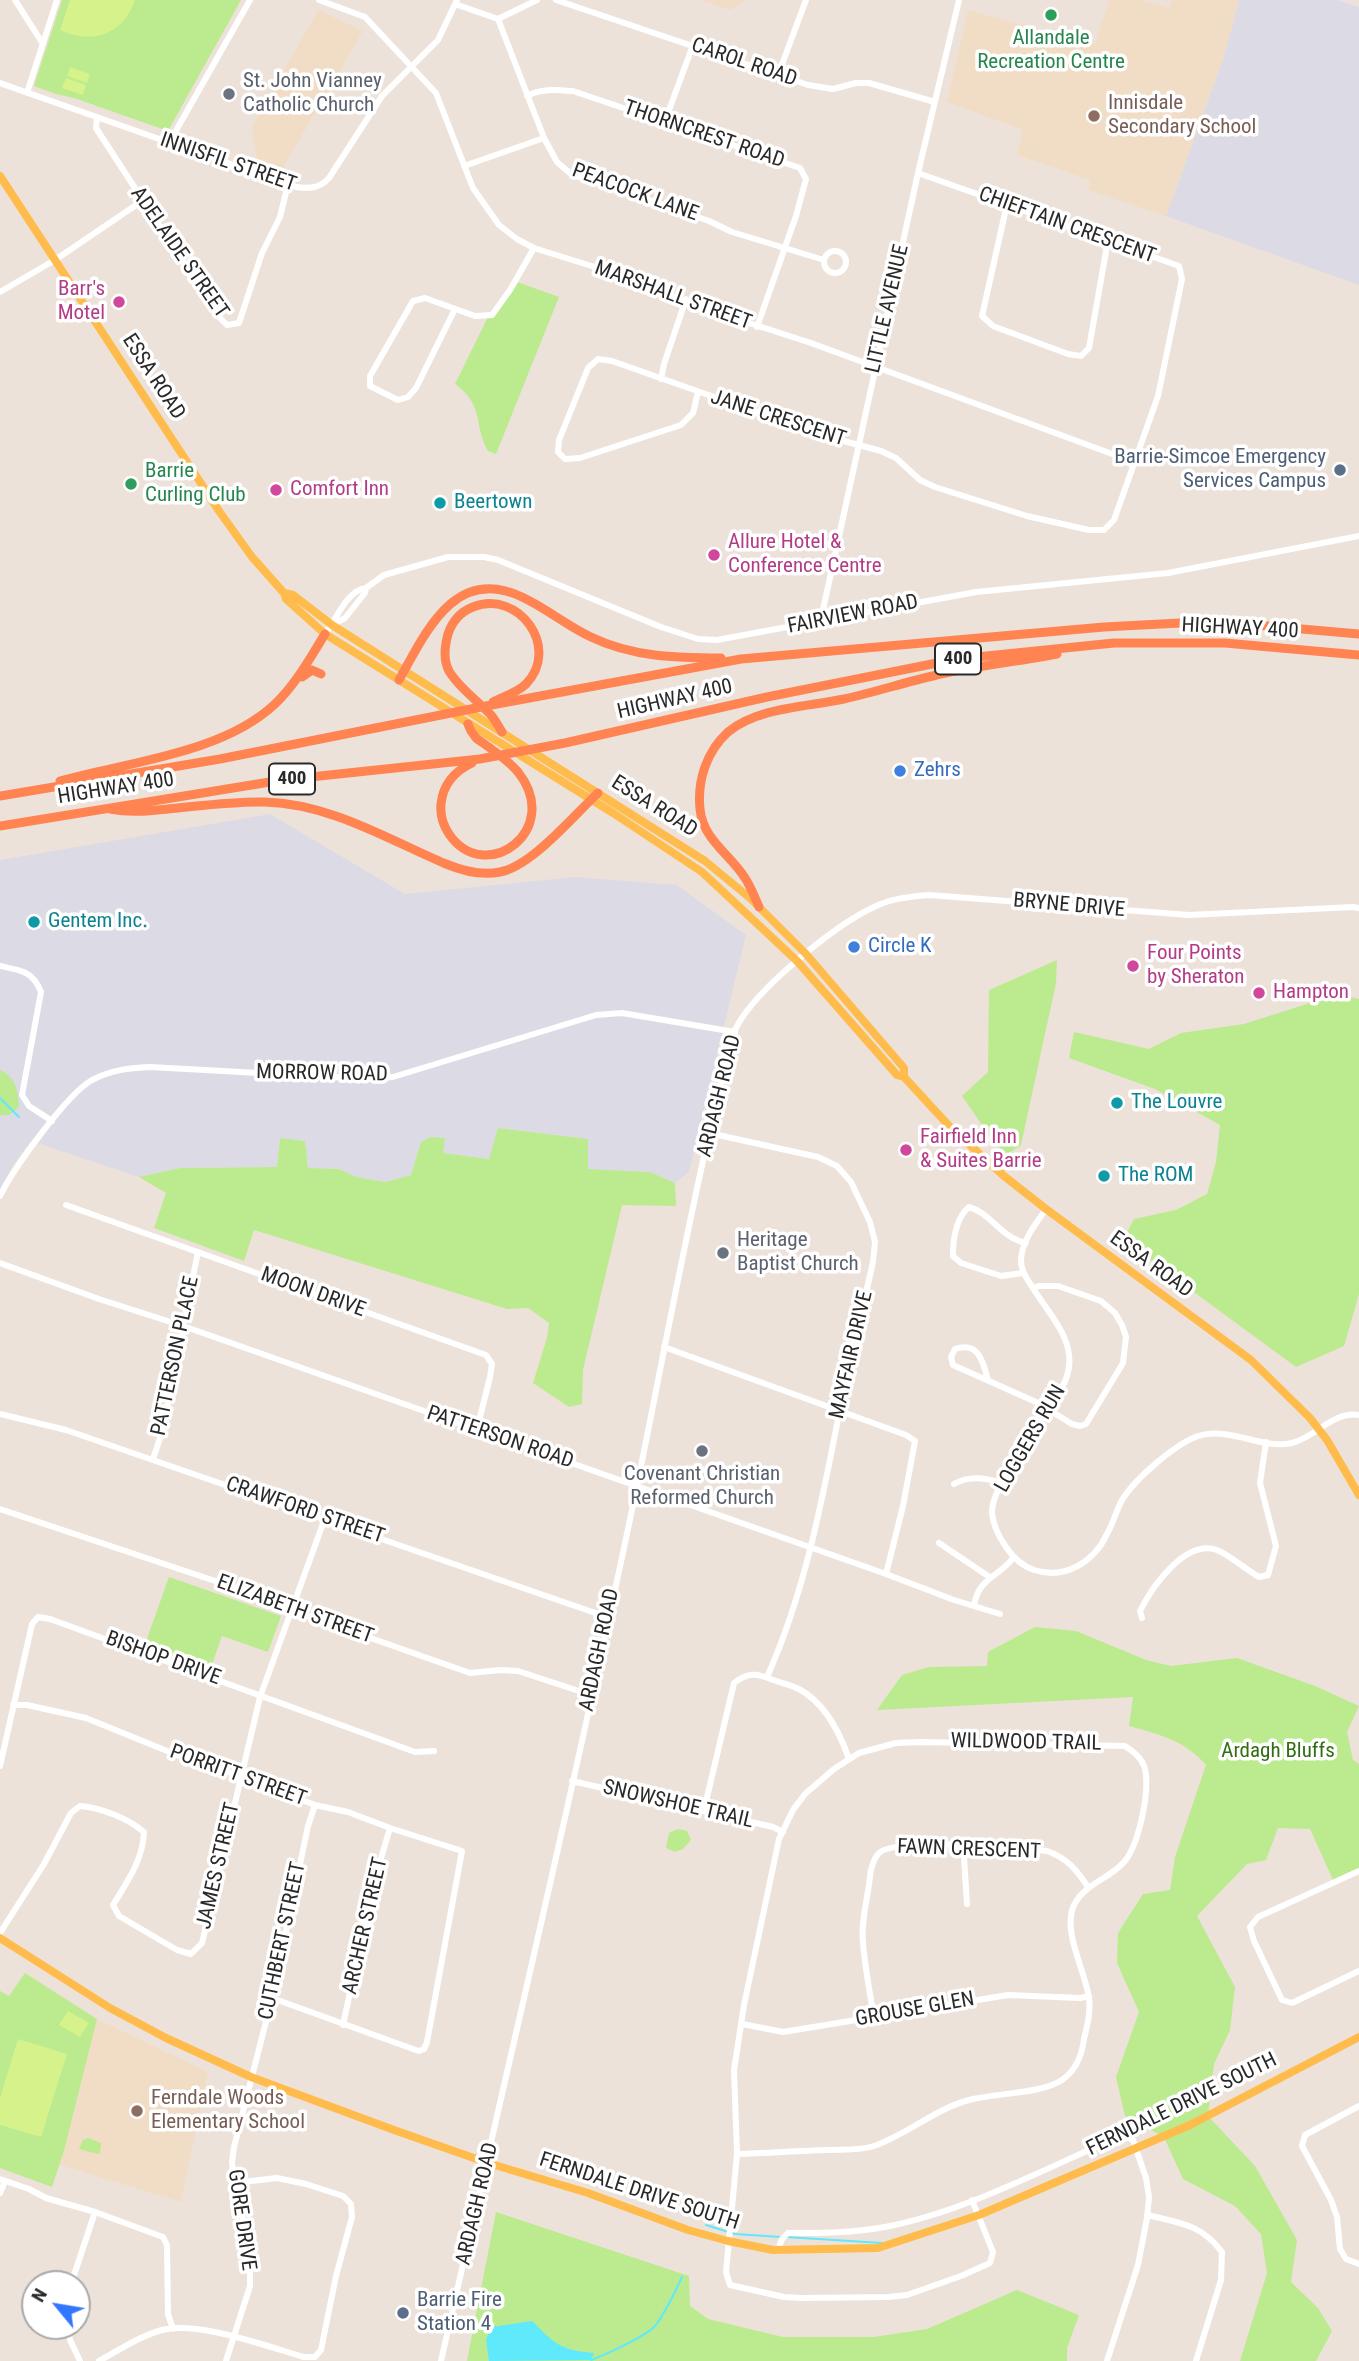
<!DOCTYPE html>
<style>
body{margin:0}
#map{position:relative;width:1359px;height:2361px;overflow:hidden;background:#ede2d9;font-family:"Roboto Condensed",sans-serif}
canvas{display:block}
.north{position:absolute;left:21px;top:2270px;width:70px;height:70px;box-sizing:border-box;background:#fff;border:2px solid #a9a9a9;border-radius:50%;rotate:300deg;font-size:19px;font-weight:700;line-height:28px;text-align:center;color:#292929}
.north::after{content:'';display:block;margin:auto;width:24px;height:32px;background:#3477ff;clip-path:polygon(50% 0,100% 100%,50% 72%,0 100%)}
</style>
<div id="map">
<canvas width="1359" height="2361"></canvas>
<div class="north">N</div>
</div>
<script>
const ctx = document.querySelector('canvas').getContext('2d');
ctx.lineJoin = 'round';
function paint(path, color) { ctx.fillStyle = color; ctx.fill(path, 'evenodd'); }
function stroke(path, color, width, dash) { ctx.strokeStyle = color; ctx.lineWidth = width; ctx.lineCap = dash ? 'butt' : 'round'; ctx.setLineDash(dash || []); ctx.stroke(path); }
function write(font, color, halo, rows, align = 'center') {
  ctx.font = font + ' "Roboto Condensed",sans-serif'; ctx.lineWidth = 7; ctx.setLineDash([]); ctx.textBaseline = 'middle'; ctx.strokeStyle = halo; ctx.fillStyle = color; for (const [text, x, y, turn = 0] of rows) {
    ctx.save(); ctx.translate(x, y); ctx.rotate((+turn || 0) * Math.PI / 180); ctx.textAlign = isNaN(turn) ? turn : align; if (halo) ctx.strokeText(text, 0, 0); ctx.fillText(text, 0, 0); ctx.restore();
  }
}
const industrial = new Path2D(`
 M 1239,0 L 1337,0 L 1359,7 L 1359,285 L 1166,216 L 1223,59 Z
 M 270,814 L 405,894 L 575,877 L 677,885 L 746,935 L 689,1172 L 675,1183 L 650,1172 L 588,1169 L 588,1139 L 499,1128 L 489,1159 L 443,1153 L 421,1142 L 411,1175 L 386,1182 L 355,1177 L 339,1169 L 308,1168 L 305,1141 L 280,1138 L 277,1167 L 180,1168 L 139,1177 L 31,1141 L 13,1165 L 0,1196 L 0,860 Z`);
const education = new Path2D(`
 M 699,0 L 745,0 L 731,10 Z
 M 1109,0 L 1141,0 L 1169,8 L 1172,0 L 1239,0 L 1223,59 L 1166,216 L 1088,190 L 1090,180 L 1017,155 L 1023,130 L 947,102 L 968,10 L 1095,45 Z
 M 318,10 L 363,31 L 280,173 L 258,165 L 252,127 Z
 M 97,2019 L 208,2072 L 181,2202 L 60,2165 Z`);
const green = new Path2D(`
 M 62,0 L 241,0 L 168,131 L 74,98 L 56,94 L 34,86 Z
 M 517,282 L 559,297 L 496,454 L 488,451 C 473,424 485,406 455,384 L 489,315 Z
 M 1057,960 L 1056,983 L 1021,1145 L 1006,1155 L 991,1138 L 962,1096 L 988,1072 L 989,990 Z
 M 1350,997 L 1359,999 L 1359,1294 L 1344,1346 L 1296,1367 L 1123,1240 L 1134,1219 L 1176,1210 L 1207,1194 L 1216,1162 L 1220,1125 L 1155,1089 L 1069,1058 L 1074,1032 L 1149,1049 L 1181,1033 L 1244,1024 L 1313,1002 Z
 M 0,1070 C 16,1077 18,1091 19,1107 L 9,1115 L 0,1115 Z
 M 498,1128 L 588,1139 L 588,1169 L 650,1172 L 675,1183 L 676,1206 L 622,1205 L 583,1370 L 582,1404 L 569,1407 L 533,1383 L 547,1338 L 549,1323 L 528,1308 L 507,1309 L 254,1230 L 244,1261 L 154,1228 L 166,1193 L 139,1177 L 180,1168 L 277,1167 L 280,1138 L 305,1141 L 308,1168 L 339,1169 L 356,1177 L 386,1182 L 411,1175 L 421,1142 L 430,1137 L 445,1138 L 443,1153 L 489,1159 Z
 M 169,1577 L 281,1616 L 268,1652 L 222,1636 L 210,1670 L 144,1647 Z
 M 1035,1627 L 1076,1631 L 1146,1660 L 1171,1666 L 1237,1658 L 1315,1686 L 1359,1706 L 1347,1732 L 1353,1760 L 1359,1764 L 1359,1871 L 1334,1882 L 1310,1829 L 1278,1828 L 1266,1860 L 1247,1864 L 1197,1916 L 1235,1987 L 1230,2030 L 1214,2064 L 1208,2116 L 1255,2166 L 1297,2240 L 1291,2282 L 1318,2308 L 1332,2331 L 1316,2361 L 1240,2361 L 1267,2273 L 1261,2234 L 1235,2206 L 1183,2179 L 1164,2137 L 1125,2116 L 1116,2077 L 1139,2012 L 1117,1963 L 1118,1933 L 1143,1894 L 1170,1890 L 1175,1857 L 1206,1765 C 1184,1740 1161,1735 1129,1726 L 1133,1697 L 877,1710 L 902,1675 L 929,1667 L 987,1666 L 988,1652 Z
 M 678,1829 L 687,1831 L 691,1840 L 683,1849 L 675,1852 L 666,1848 L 669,1833 Z
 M 25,1973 L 97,2019 L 64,2151 L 52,2187 L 0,2168 L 0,1991 L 9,1996 Z
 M 88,2138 L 101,2143 L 100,2153 L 98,2154 L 79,2149 L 83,2140 Z
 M 496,2212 L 689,2276 L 690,2306 L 708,2319 L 783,2337 L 874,2337 L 927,2329 L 1017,2290 L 1079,2315 L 1067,2348 L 1067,2361 L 467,2361 Z`);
const pitch = new Path2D(`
 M 70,0 L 135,0 C 123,35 92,45 60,30 Z
 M 70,67 L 90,74 L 87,83 L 67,76 Z
 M 66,78 L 86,85 L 83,95 L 62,88 Z
 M 68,2011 L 89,2023 L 80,2037 L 59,2025 Z
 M 18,2039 L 67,2054 L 41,2137 L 0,2125 L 0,2098 Z`);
const water = new Path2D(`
 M 532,2321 C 555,2344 560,2350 594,2353 L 591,2360 L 489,2361 L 486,2339 L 492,2327 Z`);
const stream = new Path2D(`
 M 0,1098 L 19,1117
 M 706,2225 L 735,2234 L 781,2237
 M 786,2237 L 882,2243
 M 591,2360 C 605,2355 646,2336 655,2326 C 666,2312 674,2294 682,2277`);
const minor = new Path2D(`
 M 15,0 L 43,44
 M 319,0 L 365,17 L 436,93 L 473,188 L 499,225 L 517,239 L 534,248 L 598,268 L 703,308 L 811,343 L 1134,462
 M 556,0 L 808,85 L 833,89 L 856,83 L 869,83 L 935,102
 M 455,4 L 498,19
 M 498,19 L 544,138 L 557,162 L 572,175 L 595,181 L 709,221 L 732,232 L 824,260
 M 498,19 L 537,0
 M 778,75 L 806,0
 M 0,83 L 296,187 C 310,189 320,188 329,178 L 382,96 L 438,40 L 457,0
 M 27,93 L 57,0
 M 527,96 C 543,88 556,90 573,91 L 800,168 L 806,179 L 796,216 L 757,327
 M 97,117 L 96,128 L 218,316 L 227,325 L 239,323 L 262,253 L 280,217 L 288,184
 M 665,121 L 693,45
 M 169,143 L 250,0
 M 464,166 L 544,138
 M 1007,204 L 982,316 L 993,326 L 1068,354 L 1081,356 L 1089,348 L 1108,240
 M824 262a11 11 0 1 1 22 0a11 11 0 1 1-22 0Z
 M 0,292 L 55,260 L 142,201
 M 455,309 L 416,388 L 408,397 L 398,400 L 370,386 L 370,376 L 413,301 L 425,298 L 475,316 L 492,315 L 510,290 L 534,248
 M 661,379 L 664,364 L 686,299
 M 698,392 L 693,413 L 681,425 L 580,458 L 565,459 L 558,452 L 559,440 L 588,368 L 598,359 L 612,361 L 825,436 L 881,451 L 896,458 L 920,480 L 935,487 L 1027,516 L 1089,530 L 1104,530 L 1114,520 L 1158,396 L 1182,279 L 1179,266 L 918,173
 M 821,619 L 918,173 L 959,0
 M 332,625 L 345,618 L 365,593 L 366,588 L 384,575 L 448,557 L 484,557 L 498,560 L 661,627 L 698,639 L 717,640 L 976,592 L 1168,573 L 1359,536
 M 325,634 C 336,620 347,590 366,588
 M 0,966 C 20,970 33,971 41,992 L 22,1095 L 29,1106 L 52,1121
 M 709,1133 L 818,1157 L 837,1166 L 851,1182 L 870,1222 L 875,1242 L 873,1262 C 862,1312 848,1363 839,1414 C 822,1502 804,1595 767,1677
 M 0,1196 C 13,1169 67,1094 92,1080 C 111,1070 129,1068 150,1067 L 368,1079 L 393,1077 L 596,1015 L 622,1013 L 735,1032
 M 66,1205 L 486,1355 L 492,1364 L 490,1377 L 477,1429
 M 1046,1209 C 1036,1223 1021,1242 1021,1261 C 1021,1270 1026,1278 1031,1285 C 1048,1314 1080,1342 1066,1379 C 1052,1413 991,1481 992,1513 C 993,1525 999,1537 1006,1547 C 1012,1556 1022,1566 1034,1570 C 1065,1580 1094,1562 1107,1534 C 1113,1524 1116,1511 1122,1500 C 1135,1479 1175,1444 1198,1436 C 1230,1426 1262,1450 1292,1443 C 1316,1437 1333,1411 1359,1415
 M 0,1263 L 99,1299 L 183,1326 L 886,1574 L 954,1600 L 1000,1614
 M 1023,1273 L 1001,1276 L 961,1263 L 953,1256 C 953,1239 956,1218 969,1207 C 991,1213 1001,1238 1026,1243
 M 664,1347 L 906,1435 L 915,1441 L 903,1506 L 886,1574
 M 988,1380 C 983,1362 979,1341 955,1349 L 951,1357 L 953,1365 L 1036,1402 L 1072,1424 L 1080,1426 L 1086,1424 L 1123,1363 L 1126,1337 L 1122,1325 L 1115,1313 L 1101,1301 L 1058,1286 L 1039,1286 L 1033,1288
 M 0,1414 L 66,1430 L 607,1617
 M 153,1459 L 160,1438 L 182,1341 L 183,1326 L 198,1252
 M 954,1484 C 970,1475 986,1478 1002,1483
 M 0,1509 L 293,1607 L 308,1616 L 470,1673 L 500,1670 L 518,1671 L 591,1695
 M 939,1543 L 988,1576
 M 974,1606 C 978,1578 999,1577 1013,1558
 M 1142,1618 L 1140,1611 C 1152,1587 1185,1539 1217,1550 C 1231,1556 1245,1569 1259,1577 L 1268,1575 L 1276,1546 L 1260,1483 L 1266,1442
 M 13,1705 L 27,1705 L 86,1718 L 177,1755 L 240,1776 L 315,1805 L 348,1812 L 390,1828 L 462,1851 L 427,2042 L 424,2049 L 419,2051 L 413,2049 L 272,1998
 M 0,1766 L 32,1624 L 38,1617 L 50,1619 L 415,1752 L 434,1751
 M 572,1781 L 773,1827 L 783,1832
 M 704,1810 L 734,1683 C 748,1672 757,1673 773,1680 C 782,1683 791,1685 799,1689 C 825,1703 840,1733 849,1759
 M 966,1846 L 964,1857 L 967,1904
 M 1359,1871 L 1258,1917 L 1250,1927 L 1254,1941 L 1282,2000 L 1292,2003 L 1359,1971
 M 0,1933 L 44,1864 L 71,1813 L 80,1806 C 102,1808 127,1818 144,1832 C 143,1860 127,1882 113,1905 L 119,1916 L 177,1950 L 191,1954 L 202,1943 L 260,1697 L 325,1518
 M 874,2018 C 870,1993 865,1968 863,1943 C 861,1924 866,1904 869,1885 C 870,1875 871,1863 878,1854 C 893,1836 1019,1848 1047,1851 C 1067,1858 1076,1869 1088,1887
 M 742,2024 L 783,2032 L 1008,1995 L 1080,1998 L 1089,1996
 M 343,2025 L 373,1885 L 390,1828
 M 1359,2106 L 1305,2135 L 1302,2146 L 1331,2200 L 1337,2217 L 1340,2249 L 1346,2259 L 1359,2264
 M 737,2154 C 767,2153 797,2151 827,2150 C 842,2149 860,2151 874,2146 C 908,2134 935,2109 969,2100 C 995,2093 1041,2094 1062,2080 C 1075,2071 1082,2055 1084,2039 C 1087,2026 1091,2012 1089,1998 C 1085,1970 1062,1931 1074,1905 C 1085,1883 1110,1879 1125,1861 C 1139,1843 1150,1792 1145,1769 C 1142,1758 1134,1752 1125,1746 L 920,1742 L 896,1743 L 859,1753 L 834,1769 L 805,1794 L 793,1810 L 779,1839 L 744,2005 L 734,2070 L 737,2154 L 726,2272 L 730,2285 L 784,2297 L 802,2298 L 888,2297 L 907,2295 L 961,2276 L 990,2263 L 993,2252 L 972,2200
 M 0,2179 L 29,2189 L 46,2198 L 95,2212 L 163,2237 L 167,2245 L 168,2314 L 173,2329
 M 0,2193 L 5,2181
 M 1147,2215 C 1180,2223 1201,2224 1222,2252 L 1221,2280 L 1196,2361
 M 778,2250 L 782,2239 L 788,2233 C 821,2233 853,2233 885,2227 C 964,2212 1042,2170 1116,2138 L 1129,2138 L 1133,2140 L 1146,2178 L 1149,2197 L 1147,2218 L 1138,2265 L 1107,2361
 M 71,2284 L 95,2212
 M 68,2326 L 70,2340 L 80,2361
 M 99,2361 C 119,2350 140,2336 162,2330 C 199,2321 266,2346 304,2357 L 315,2357 L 321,2350 L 336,2276 L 352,2217 L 351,2204 L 343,2196 L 306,2184 L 277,2178 L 234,2183
 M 226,2361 L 250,2286 L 250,2248 L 234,2183 L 232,2162 L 234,2147 L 272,1998 L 308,1826 L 315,1805
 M 441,2361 C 507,2070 576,1779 637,1486 C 659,1378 679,1269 703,1161 C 709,1135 715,1109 721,1083 C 725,1064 728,1045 736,1028 C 755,990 835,925 874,907 C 892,898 910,897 929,895 L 1189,915 L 1353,907 L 1359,908`);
const major = new Path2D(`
 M 0,176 L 219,511 L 252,557 L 284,593 L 286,599 L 325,634 L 613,813 L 702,872 L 797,961 L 897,1075 L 904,1077 L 951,1128 L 1004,1176 L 1046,1209 L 1251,1360 L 1310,1418 L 1327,1440 L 1359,1495
 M 284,593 L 293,595 L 332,625 L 705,861 L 750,898 L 806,954 L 904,1068 L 904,1077
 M 0,1938 L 110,2008 L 166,2038 L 251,2077 L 394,2130 L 488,2163 L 588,2193 L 688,2230 L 728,2241 L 773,2250 L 878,2248 L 979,2215 L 1190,2125 L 1359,2037`);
const highway = new Path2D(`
 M 302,677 L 312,670 L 321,674
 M 399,680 C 426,632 455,565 522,597 C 546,608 567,626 591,637 C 632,657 677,658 721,658
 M 493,702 C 503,697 518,692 526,684 C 561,648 519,589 473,607 C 460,612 452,622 448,634 C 445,645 443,660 449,671 C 459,688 477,700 490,714 C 495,719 498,726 502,732
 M 468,724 L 471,731 L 476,738 C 490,748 507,759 518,772 C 564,830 485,887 449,834 C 443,825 440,815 441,804 C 443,784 455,771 472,763
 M 60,781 C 129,762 223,753 275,704 C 296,684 310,658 325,634
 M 0,796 L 220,759 L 486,706 L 741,659 L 1104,627 L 1180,623 L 1256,625 L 1359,634
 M 110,809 C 130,813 148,811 168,809 C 200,806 233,801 265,802 C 331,804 387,839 446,864 C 463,871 481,876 500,872 C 532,866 573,816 598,793
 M 0,826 L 282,780 L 480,759 L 565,743 L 767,697 L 957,659 L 1114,643 L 1225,643 L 1359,655
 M 759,907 C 755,898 751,887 745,878 C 730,854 703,840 700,809 C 697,780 707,751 728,732 C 758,707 807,707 844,699 C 875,692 906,682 937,675 C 976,665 1017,662 1057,654`);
const markers = [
 [1051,15,7,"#2e9e5b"],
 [229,94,7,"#6b7280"],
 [1094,116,7,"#8d6e63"],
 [119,302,7,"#d1479c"],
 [1340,470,7,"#5c6f8a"],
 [131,484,7,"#2e9e5b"],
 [276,490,7,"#d1479c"],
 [440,503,7,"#0f9aa8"],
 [714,555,7,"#d1479c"],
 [900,771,7,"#3f7fe0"],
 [34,922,7,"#0f9aa8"],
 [854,947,7,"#3f7fe0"],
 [1133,966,7,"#d1479c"],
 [1259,993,7,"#d1479c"],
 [1117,1103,7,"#0f9aa8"],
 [906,1150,7,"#d1479c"],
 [1104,1176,7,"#0f9aa8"],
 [723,1253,7,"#6b7280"],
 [702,1451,7,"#6b7280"],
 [137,2111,7,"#8d6e63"],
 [403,2313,7,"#5c6f8a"]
];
const shields = [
 [958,659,46],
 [292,779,46]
];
const shieldNames = [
 ["400",958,659],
 ["400",292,779]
];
const leisureNames = [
 ["Allandale",1051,39],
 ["Recreation Centre",1051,63],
 ["Barrie",145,472,"left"],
 ["Curling Club",145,496,"left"]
];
const streetNames = [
 ["CAROL ROAD",744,63,19],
 ["THORNCREST ROAD",704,135,19],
 ["INNISFIL STREET",228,163,19],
 ["PEACOCK LANE",635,193,20],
 ["CHIEFTAIN CRESCENT",1067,226,20],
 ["ADELAIDE STREET",179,253,55],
 ["MARSHALL STREET",673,296,20],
 ["LITTLE AVENUE",888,309,-77],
 ["ESSA ROAD",153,377,57],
 ["JANE CRESCENT",778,419,18],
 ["FAIRVIEW ROAD",853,615,-11],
 ["HIGHWAY 400",1240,629,3],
 ["HIGHWAY 400",675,700,-13],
 ["HIGHWAY 400",116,789,-9],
 ["ESSA ROAD",654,807,32],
 ["BRYNE DRIVE",1069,906,5],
 ["MORROW ROAD",322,1074,1],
 ["ARDAGH ROAD",720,1096,-76],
 ["ESSA ROAD",1151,1265,36],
 ["MOON DRIVE",313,1293,20],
 ["MAYFAIR DRIVE",852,1355,-77],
 ["PATTERSON PLACE",176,1356,-78],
 ["PATTERSON ROAD",500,1438,19],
 ["LOGGERS RUN",1031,1439,-60],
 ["CRAWFORD STREET",305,1511,19],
 ["ELIZABETH STREET",295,1610,20],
 ["ARDAGH ROAD",600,1650,-78],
 ["BISHOP DRIVE",163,1659,20],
 ["WILDWOOD TRAIL",1026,1743,1],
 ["PORRITT STREET",238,1776,20],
 ["SNOWSHOE TRAIL",678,1805,13],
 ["FAWN CRESCENT",969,1850,2],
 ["JAMES STREET",219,1866,-77],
 ["ARCHER STREET",366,1926,-77],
 ["CUTHBERT STREET",283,1941,-78],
 ["GROUSE GLEN",915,2010,-10],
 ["FERNDALE DRIVE SOUTH",1182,2105,-26],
 ["FERNDALE DRIVE SOUTH",639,2192,18],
 ["ARDAGH ROAD",478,2204,-77],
 ["GORE DRIVE",241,2220,82]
];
const worshipNames = [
 ["St. John Vianney",243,82],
 ["Catholic Church",243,106],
 ["Heritage",737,1241],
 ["Baptist Church",737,1265],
 ["Covenant Christian",702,1475,"center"],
 ["Reformed Church",702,1499,"center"]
];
const educationNames = [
 ["Innisdale",1108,104],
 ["Secondary School",1108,128],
 ["Ferndale Woods",151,2099],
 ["Elementary School",151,2123]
];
const hotelNames = [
 ["Barr's",105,290,"right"],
 ["Motel",105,314,"right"],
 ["Comfort Inn",290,490],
 ["Allure Hotel &",728,543],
 ["Conference Centre",728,567],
 ["Four Points",1147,954],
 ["by Sheraton",1147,978],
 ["Hampton",1273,993],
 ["Fairfield Inn",920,1138],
 ["& Suites Barrie",920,1162]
];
const serviceNames = [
 ["Barrie-Simcoe Emergency",1326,458],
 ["Services Campus",1326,482],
 ["Barrie Fire",417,2301,"left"],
 ["Station 4",417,2325,"left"]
];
const cultureNames = [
 ["Beertown",454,503],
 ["Gentem Inc.",48,922],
 ["The Louvre",1131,1103],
 ["The ROM",1118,1176]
];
const shopNames = [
 ["Zehrs",914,771],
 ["Circle K",868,947]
];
const parkNames = [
 ["Ardagh Bluffs",1278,1752]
];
paint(industrial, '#dcdbe5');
paint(education, '#f1ddc6');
paint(green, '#bbea8f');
paint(pitch, '#d5f38a');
paint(water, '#60e8fb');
stroke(stream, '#60e8fb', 2);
stroke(minor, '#fff', 6);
stroke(major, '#ffbc4c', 8);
stroke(highway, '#ff8452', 9);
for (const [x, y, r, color] of markers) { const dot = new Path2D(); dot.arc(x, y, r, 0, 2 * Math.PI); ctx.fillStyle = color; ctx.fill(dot); stroke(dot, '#fff', 2.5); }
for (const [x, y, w] of shields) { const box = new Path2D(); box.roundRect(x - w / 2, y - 15.5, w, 31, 5); ctx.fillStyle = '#fff'; ctx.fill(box); stroke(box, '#292929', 2); }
write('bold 19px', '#292929', null, shieldNames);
write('21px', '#27864d', '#fff', leisureNames);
write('21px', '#292929', '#fff', streetNames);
write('21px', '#5b616d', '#fff', worshipNames, 'left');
write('21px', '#785e54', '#fff', educationNames, 'left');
write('21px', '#b23c85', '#fff', hotelNames, 'left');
write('21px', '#4e5e75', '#fff', serviceNames, 'right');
write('21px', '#0d838f', '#fff', cultureNames, 'left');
write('21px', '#366cbe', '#fff', shopNames, 'left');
write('21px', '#326d12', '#fff', parkNames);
</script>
